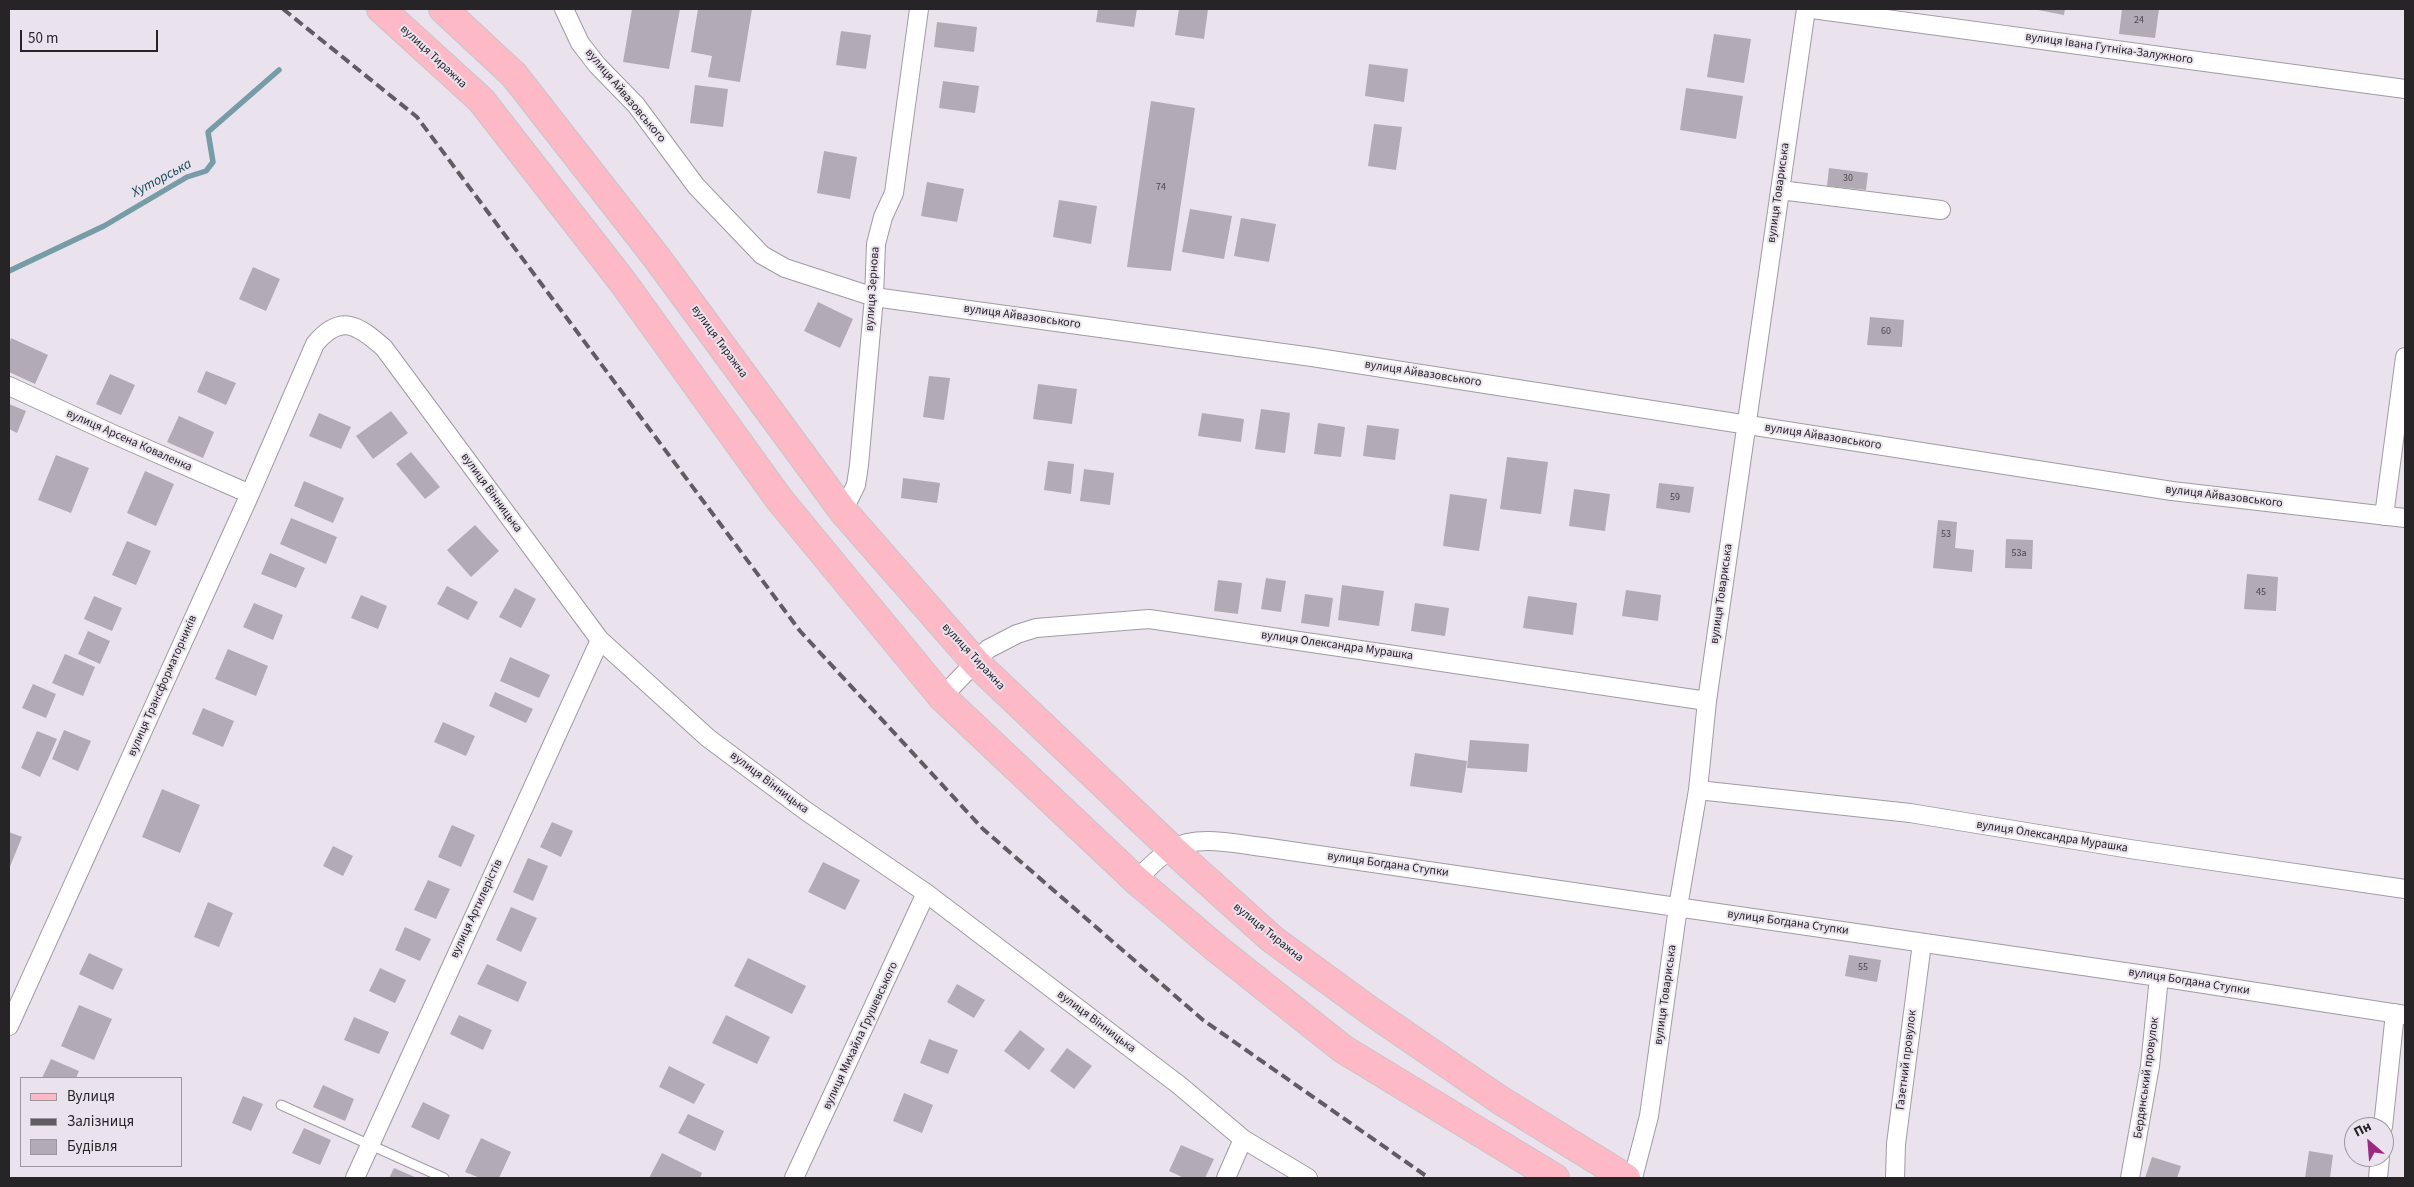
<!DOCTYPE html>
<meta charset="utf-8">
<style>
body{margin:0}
#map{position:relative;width:2414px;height:1187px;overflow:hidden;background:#eae3ed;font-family:"Source Sans 3",sans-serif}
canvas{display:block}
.frame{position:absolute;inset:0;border:10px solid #272428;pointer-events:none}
.legend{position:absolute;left:20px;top:1077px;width:162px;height:90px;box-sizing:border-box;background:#eae3ed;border:1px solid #9c979e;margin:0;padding:6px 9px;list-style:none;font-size:15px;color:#272428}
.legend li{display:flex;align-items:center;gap:10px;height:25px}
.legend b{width:25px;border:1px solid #9c979e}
.north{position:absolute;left:2344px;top:1117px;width:50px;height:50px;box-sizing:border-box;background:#eae3ed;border:1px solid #9c979e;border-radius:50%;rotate:333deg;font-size:14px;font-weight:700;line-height:20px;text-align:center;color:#272428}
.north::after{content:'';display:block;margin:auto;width:18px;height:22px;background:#9e2781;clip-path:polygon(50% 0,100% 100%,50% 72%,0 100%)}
.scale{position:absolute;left:20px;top:30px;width:138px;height:22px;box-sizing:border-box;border:2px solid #272428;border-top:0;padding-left:6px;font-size:15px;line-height:18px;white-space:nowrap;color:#272428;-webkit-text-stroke:4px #eae3ed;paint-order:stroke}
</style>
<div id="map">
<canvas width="2414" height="1187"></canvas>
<div class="frame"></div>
<ul class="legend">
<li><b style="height:6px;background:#fdb9c5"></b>Вулиця</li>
<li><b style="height:6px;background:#605c62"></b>Залізниця</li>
<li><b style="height:14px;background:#b2abb5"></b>Будівля</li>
</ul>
<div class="north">Пн</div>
<div class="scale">50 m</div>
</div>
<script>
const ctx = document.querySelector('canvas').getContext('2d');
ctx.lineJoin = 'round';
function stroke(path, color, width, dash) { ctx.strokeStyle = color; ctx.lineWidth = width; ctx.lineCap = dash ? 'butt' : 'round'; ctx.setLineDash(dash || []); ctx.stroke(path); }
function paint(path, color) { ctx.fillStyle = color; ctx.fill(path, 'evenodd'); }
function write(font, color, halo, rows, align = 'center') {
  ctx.font = font + ' "Source Sans 3",sans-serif'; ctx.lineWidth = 4; ctx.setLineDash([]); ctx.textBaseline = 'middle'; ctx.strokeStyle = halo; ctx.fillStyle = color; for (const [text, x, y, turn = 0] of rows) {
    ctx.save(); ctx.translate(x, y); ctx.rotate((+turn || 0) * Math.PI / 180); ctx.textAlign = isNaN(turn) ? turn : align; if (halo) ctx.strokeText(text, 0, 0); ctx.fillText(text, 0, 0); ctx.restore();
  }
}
const stream = new Path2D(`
 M 9,271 L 104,226 L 187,177 L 206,171 L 213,162 L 208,132 L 279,70`);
const building = new Path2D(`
 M 632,9 L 680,9 L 669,69 L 623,62 Z
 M 698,9 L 752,9 L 740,82 L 708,77 L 712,56 L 691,52 Z
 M 1098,9 L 1137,9 L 1134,27 L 1096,22 Z
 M 1179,9 L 1208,9 L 1204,39 L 1175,35 Z
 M 2033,9 L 2065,9 L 2064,15 Z
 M 2122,9 L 2159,9 L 2155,38 L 2119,34 Z
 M 937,22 L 977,27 L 974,52 L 934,47 Z
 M 841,31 L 871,35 L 866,69 L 836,65 Z
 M 1714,34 L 1751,39 L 1744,83 L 1707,77 Z
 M 1369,64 L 1408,69 L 1404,102 L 1365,96 Z
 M 943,81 L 979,86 L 975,113 L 939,108 Z
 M 695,85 L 728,89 L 723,127 L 690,123 Z
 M 1686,88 L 1743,96 L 1736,139 L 1680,130 Z
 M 1151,101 L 1195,108 L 1171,271 L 1127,267 Z
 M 1374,124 L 1402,127 L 1396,170 L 1368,166 Z
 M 824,151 L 857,157 L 850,199 L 817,193 Z
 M 1829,168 L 1868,173 L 1866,190 L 1827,186 Z
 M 927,182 L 964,189 L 957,222 L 921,216 Z
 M 1059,200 L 1097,206 L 1091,244 L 1053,237 Z
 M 1190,209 L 1232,216 L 1224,259 L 1182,252 Z
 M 1241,218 L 1276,224 L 1269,262 L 1234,256 Z
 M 253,267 L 280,279 L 266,311 L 239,299 Z
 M 818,302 L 853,319 L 840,348 L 804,331 Z
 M 1870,317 L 1904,320 L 1902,347 L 1867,345 Z
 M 11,338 L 48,355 L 35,384 L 9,372 L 9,344 Z
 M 206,371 L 236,383 L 226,405 L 197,392 Z
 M 110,374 L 135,385 L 121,415 L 96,404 Z
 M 929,376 L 950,378 L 944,420 L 923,417 Z
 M 1038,384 L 1077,389 L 1072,424 L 1033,419 Z
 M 9,404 L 26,411 L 17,433 L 9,429 Z
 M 1261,409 L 1290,413 L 1285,453 L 1255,449 Z
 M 391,411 L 408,433 L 373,459 L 356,436 Z
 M 319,413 L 351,427 L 341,449 L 309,436 Z
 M 1202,413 L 1244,419 L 1241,442 L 1198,436 Z
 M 179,416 L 214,432 L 203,458 L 167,442 Z
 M 1318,423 L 1345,427 L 1341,457 L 1314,454 Z
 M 1367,425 L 1399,429 L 1395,460 L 1363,456 Z
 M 411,452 L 440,487 L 425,499 L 396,464 Z
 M 56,455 L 89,468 L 71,513 L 38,500 Z
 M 1507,457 L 1548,462 L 1541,514 L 1500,509 Z
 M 1048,461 L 1074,464 L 1071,494 L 1044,490 Z
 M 1084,469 L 1114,473 L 1110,505 L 1080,501 Z
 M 145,471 L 174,484 L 156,526 L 127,513 Z
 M 903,478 L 940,483 L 937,503 L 901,498 Z
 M 304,481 L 344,498 L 333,523 L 294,506 Z
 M 1659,483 L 1694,487 L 1690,513 L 1656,508 Z
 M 1574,489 L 1610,494 L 1605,531 L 1569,526 Z
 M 1450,494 L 1487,499 L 1479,551 L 1443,546 Z
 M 291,518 L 337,537 L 326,564 L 280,544 Z
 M 1938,520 L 1957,522 L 1955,548 L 1974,550 L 1972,572 L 1933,568 Z
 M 475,525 L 499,551 L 471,577 L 447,550 Z
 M 2006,539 L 2033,540 L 2032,569 L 2005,568 Z
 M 127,541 L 151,551 L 136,585 L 112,575 Z
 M 270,553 L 305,568 L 296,588 L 261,574 Z
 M 2247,574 L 2278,577 L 2276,611 L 2244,609 Z
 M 1266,578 L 1286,581 L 1281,612 L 1261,609 Z
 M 1218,580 L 1242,583 L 1238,614 L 1214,611 Z
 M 1342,585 L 1384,591 L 1379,626 L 1338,620 Z
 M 447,586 L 478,602 L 468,620 L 437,604 Z
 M 515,588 L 536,599 L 521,628 L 499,617 Z
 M 1626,590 L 1661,595 L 1658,621 L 1622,616 Z
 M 1305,594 L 1333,598 L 1329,627 L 1301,623 Z
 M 361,595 L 387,606 L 378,629 L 351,618 Z
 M 94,596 L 122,608 L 112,631 L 84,619 Z
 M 1528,596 L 1577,603 L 1573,635 L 1523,628 Z
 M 254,603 L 283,615 L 273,640 L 243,627 Z
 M 1415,603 L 1449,608 L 1445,636 L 1411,631 Z
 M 88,631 L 110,641 L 100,664 L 78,654 Z
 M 228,649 L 268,666 L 256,696 L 215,679 Z
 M 65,654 L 95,667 L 83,696 L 52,683 Z
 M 510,657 L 550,675 L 539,698 L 500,681 Z
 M 33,684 L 56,694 L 46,718 L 22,708 Z
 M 495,692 L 533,709 L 526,723 L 489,706 Z
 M 203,708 L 234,721 L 223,747 L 192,734 Z
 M 443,722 L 475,736 L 466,756 L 434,742 Z
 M 64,730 L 91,741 L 78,771 L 52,759 Z
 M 37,731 L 57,739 L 40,777 L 21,768 Z
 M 1470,740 L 1529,744 L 1527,772 L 1467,768 Z
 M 1415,753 L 1467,761 L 1462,793 L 1410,786 Z
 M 162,789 L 200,805 L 180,853 L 142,837 Z
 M 552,822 L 573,831 L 561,857 L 540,847 Z
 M 452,825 L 475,835 L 461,867 L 438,857 Z
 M 9,832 L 22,837 L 9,869 Z
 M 333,846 L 353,856 L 343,876 L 323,866 Z
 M 528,858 L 548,866 L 533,901 L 513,892 Z
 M 823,862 L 860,880 L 845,910 L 808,892 Z
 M 428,880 L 450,889 L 436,919 L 414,910 Z
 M 208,902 L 233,913 L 219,947 L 194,937 Z
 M 511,907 L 537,918 L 521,952 L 496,940 Z
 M 405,927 L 431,939 L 420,961 L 395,950 Z
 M 89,953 L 123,969 L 113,990 L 79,974 Z
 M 1849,955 L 1881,960 L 1877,982 L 1845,976 Z
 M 748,958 L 806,986 L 792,1014 L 734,986 Z
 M 487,964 L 527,982 L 518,1002 L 477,984 Z
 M 380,968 L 406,980 L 395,1003 L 369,991 Z
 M 957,984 L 985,1000 L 974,1018 L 947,1002 Z
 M 79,1005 L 112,1019 L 94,1060 L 61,1046 Z
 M 459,1015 L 492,1030 L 483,1050 L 450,1034 Z
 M 726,1015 L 770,1037 L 757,1064 L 712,1043 Z
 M 354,1017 L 389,1032 L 379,1054 L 344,1040 Z
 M 1020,1030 L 1045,1049 L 1029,1070 L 1004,1051 Z
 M 929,1039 L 958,1050 L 948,1074 L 920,1063 Z
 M 1067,1048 L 1092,1066 L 1074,1089 L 1050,1071 Z
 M 51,1059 L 79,1071 L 76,1078 L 42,1078 Z
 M 669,1066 L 705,1084 L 694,1104 L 659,1087 Z
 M 323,1085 L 354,1099 L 345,1121 L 313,1107 Z
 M 904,1093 L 933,1105 L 922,1133 L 893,1121 Z
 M 243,1096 L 263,1104 L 251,1131 L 232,1123 Z
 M 423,1102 L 450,1115 L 439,1140 L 411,1127 Z
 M 688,1114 L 724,1131 L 715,1151 L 678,1133 Z
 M 304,1128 L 331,1140 L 320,1165 L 292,1153 Z
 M 481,1138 L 511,1152 L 499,1178 L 480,1178 L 465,1172 Z
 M 1181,1145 L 1214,1159 L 1205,1178 L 1184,1178 L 1169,1171 Z
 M 2309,1151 L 2333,1155 L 2330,1178 L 2305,1178 Z
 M 662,1153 L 702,1173 L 700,1178 L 649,1178 Z
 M 2152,1157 L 2181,1166 L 2177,1178 L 2145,1178 Z
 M 394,1168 L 417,1178 L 389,1178 Z`);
const service = new Path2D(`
 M 281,1105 L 444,1178`);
const minor = new Path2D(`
 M 564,9 L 580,43 L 597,65 L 636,105 L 696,186 L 762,255 L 785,268 L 874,297 L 1312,357 L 2172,491 L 2405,518
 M 1812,9 L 2405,89
 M 1780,190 L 1941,210
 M 9,386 L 115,435 L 250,494
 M 843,511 L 856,485 L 859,465 L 874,297 L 876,244 L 883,217 L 894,193 L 919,9
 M 2384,516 L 2405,357
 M 942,697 L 988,649 L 1017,634 L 1036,628 L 1149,619 L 1707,701
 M 1698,790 L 1910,813 L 2130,849 L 2405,889
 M 1136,880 C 1147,870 1159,856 1172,849 C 1197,834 1236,844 1263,847 L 2159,977 L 2405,1015
 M 9,1026 L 250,494 L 315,344 C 341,313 358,325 384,348 L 600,640 L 708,738 L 806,811 L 926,893 L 1179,1085 L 1243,1139 L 1308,1178
 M 2383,1127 L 2395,1013
 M 355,1178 L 600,640
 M 794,1178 L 926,893
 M 1226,1178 L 1243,1139
 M 1633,1178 L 1649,1116 L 1678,907 L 1698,790 L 1707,701 L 1806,9
 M 1895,1178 L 1896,1144 L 1922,943
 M 2130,1178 L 2150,1066 L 2159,977
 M 2378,1178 L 2380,1157`);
const primary = new Path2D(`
 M 381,9 L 481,100 L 622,281 L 779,499 L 942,697 L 1136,880 L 1216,948 L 1343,1049 L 1555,1178
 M 443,9 L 514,75 L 657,258 L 843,511 L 976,663 L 1172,849 L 1272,939 L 1369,1010 L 1500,1100 L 1626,1178`);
const rail = new Path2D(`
 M 283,9 L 417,117 L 800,631 L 983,829 L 1203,1020 L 1429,1178`);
const numberNames = [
 ["24",2139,21],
 ["30",1848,179],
 ["74",1161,188],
 ["60",1886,332],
 ["59",1675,498],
 ["53",1946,535],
 ["53а",2019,554],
 ["45",2261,593],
 ["55",1863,968]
];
const streetNames = [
 ["вулиця Івана Гутніка-Залужного",2109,49,8],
 ["вулиця Тиражна",433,57,43],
 ["вулиця Айвазовського",625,96,50],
 ["вулиця Товариська",1779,193,-82],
 ["вулиця Зернова",873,289,-86],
 ["вулиця Айвазовського",1022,317,8],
 ["вулиця Тиражна",719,342,54],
 ["вулиця Айвазовського",1423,374,9],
 ["вулиця Айвазовського",1823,437,9],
 ["вулиця Арсена Коваленка",129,441,24],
 ["вулиця Вінницька",491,493,54],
 ["вулиця Айвазовського",2224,497,7],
 ["вулиця Товариська",1722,594,-82],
 ["вулиця Олександра Мурашка",1337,646,8],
 ["вулиця Тиражна",973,657,47],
 ["вулиця Трансформаторників",163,686,-66],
 ["вулиця Вінницька",769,783,37],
 ["вулиця Олександра Мурашка",2052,837,9],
 ["вулиця Богдана Ступки",1388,865,8],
 ["вулиця Артилерістів",477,909,-65],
 ["вулиця Богдана Ступки",1788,923,8],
 ["вулиця Тиражна",1268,933,39],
 ["вулиця Богдана Ступки",2189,982,9],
 ["вулиця Товариська",1666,995,-82],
 ["вулиця Вінницька",1096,1022,37],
 ["вулиця Михайла Грушевського",861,1036,-65],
 ["Газетний провулок",1907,1060,-83],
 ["Бердянський провулок",2147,1078,-82]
];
const waterNames = [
 ["Хуторська",162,179,-28]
];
stroke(stream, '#769ca7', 5.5);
paint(building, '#b2abb5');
stroke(service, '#a19aa4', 11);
stroke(minor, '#a19aa4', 20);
stroke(primary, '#c7c6c7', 30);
stroke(service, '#fff', 9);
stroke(minor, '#fff', 18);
stroke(primary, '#fdb9c5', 28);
stroke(rail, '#605c62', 4, [10, 5]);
write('10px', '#4a464b', null, numberNames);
write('12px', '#272428', '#eae3ed', streetNames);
write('italic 14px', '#0e4754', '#eae3ed', waterNames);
</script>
